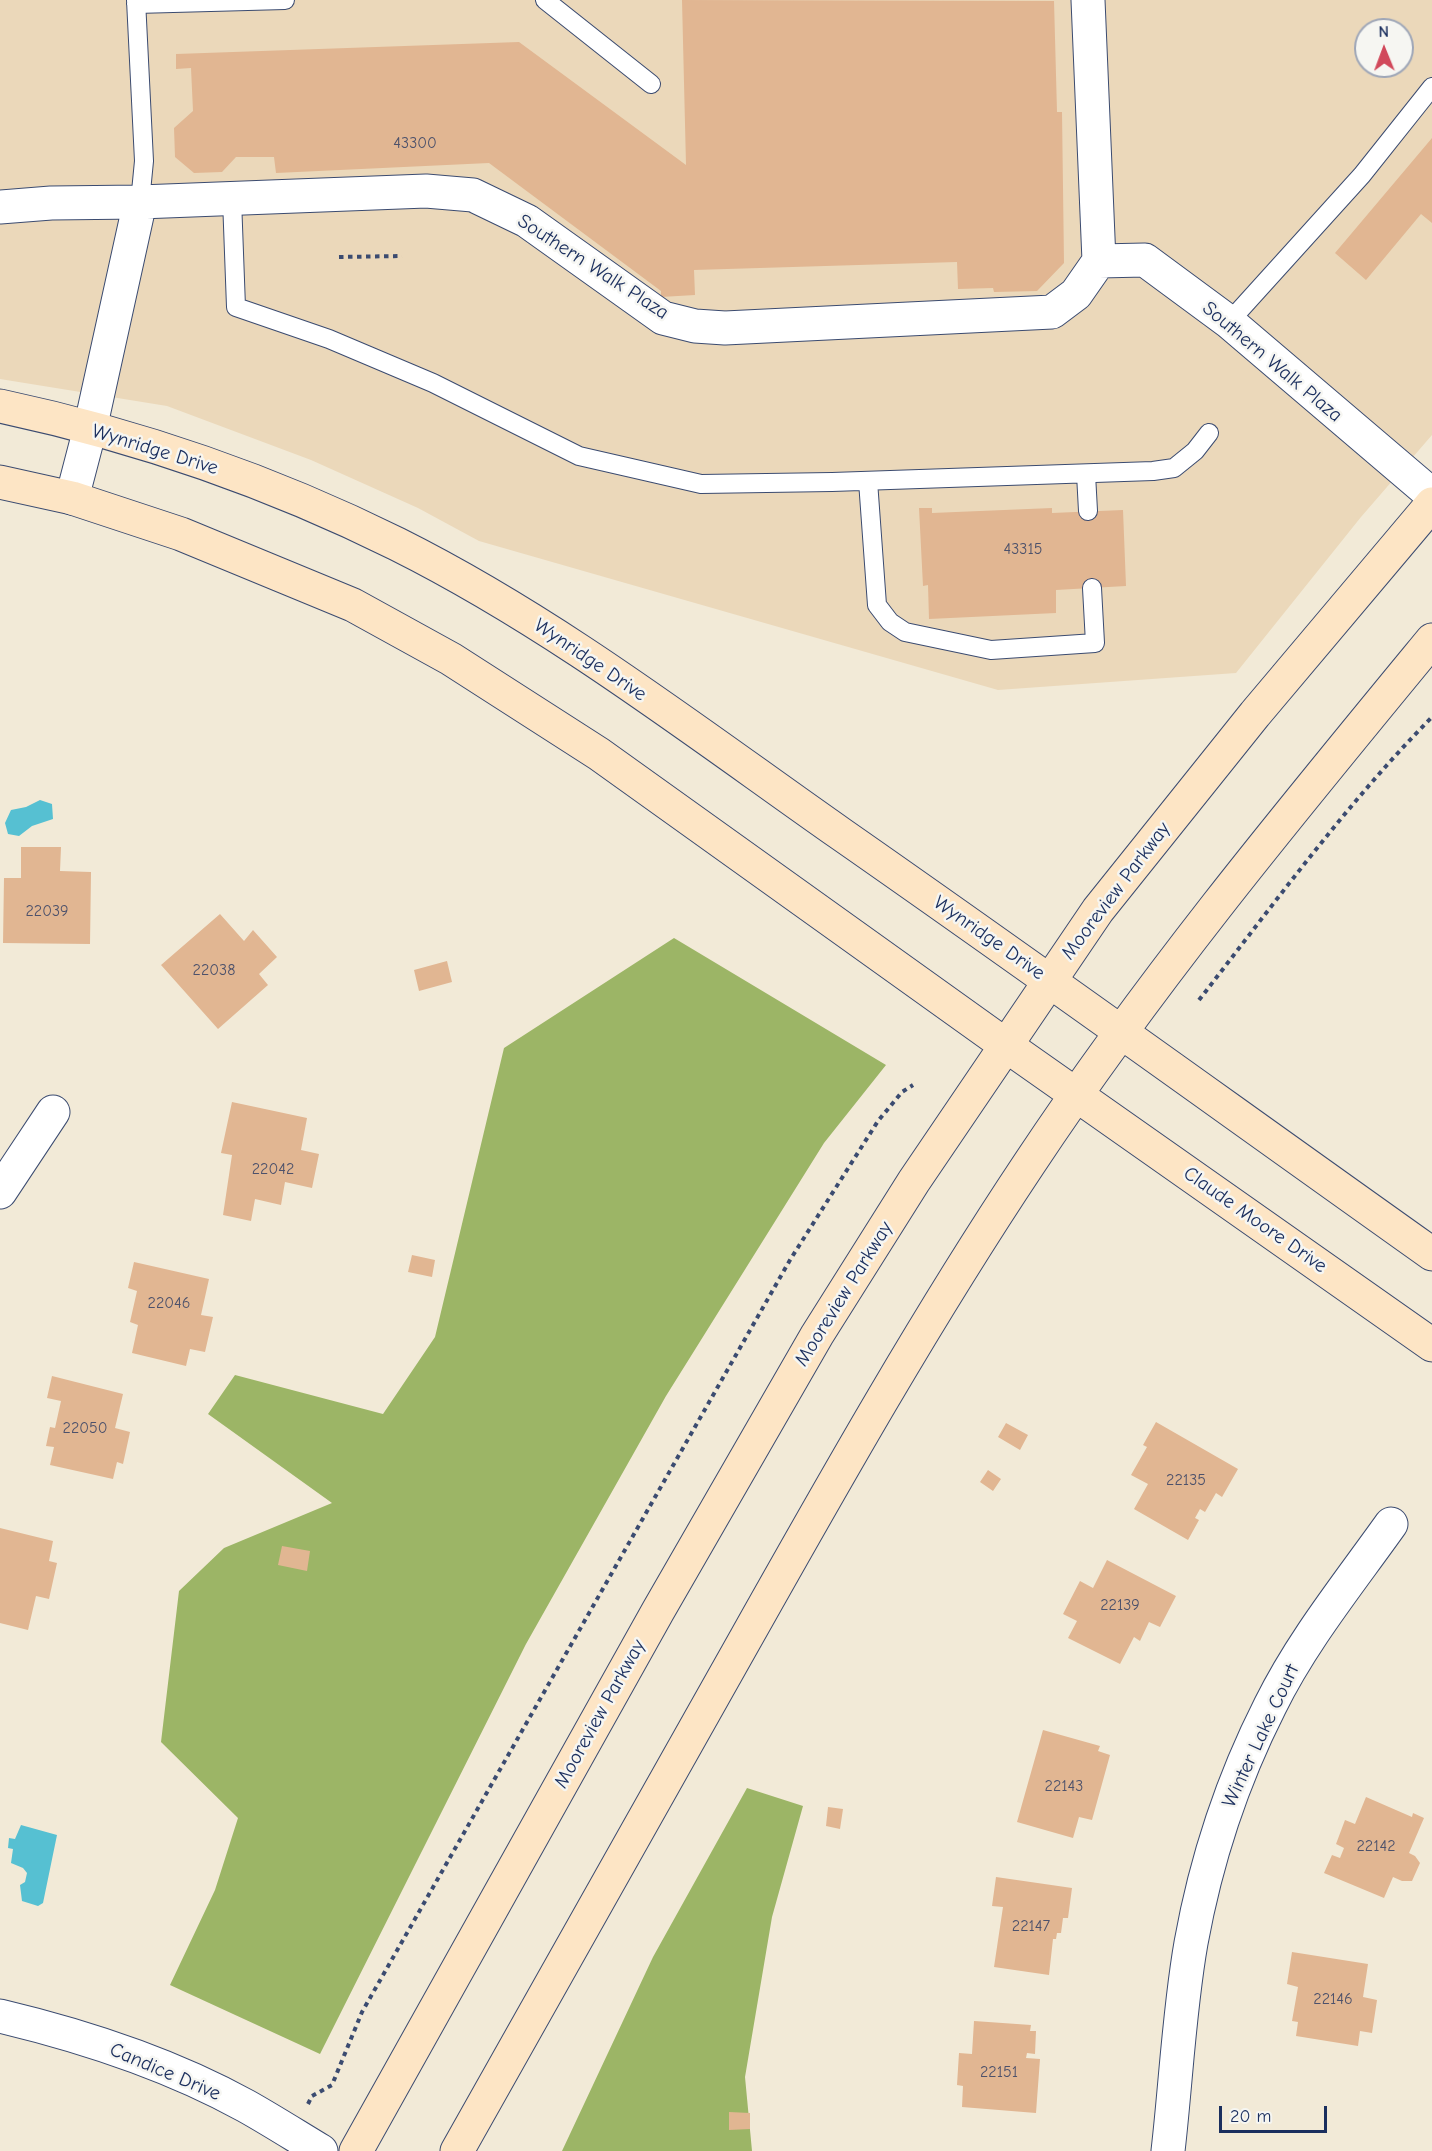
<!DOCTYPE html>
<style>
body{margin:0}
#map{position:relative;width:1432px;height:2151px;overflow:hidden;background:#f2ead7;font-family:"Comic Neue",sans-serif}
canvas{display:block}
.north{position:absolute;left:1354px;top:18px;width:60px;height:60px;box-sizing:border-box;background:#f6f6f2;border:2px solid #9ea6b7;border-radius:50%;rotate:359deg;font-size:16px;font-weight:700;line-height:24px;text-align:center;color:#1b2f5e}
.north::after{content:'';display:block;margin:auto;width:21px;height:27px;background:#d1495b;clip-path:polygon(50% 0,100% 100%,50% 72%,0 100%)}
.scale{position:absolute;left:1219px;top:2106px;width:108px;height:27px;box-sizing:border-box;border:3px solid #1b2f5e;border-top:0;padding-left:8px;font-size:18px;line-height:21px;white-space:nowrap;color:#1b2f5e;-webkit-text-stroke:4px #f6f6f2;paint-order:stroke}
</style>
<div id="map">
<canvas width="1432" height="2151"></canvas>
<div class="north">N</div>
<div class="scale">20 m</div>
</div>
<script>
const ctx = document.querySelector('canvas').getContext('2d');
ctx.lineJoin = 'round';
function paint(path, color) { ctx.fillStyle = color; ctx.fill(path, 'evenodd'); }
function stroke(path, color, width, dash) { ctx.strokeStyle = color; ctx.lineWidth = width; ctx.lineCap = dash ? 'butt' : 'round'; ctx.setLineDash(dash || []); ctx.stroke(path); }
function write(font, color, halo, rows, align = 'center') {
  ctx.font = font + ' "Comic Neue",sans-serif'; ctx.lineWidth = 5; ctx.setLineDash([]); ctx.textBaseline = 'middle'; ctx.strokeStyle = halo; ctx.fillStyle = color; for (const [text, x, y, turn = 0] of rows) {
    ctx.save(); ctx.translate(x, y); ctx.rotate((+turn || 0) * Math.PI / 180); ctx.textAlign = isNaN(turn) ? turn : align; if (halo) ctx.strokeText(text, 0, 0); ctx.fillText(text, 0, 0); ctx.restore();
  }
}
const built = new Path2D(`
 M 0,0 L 1432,0 L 1432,435 L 1361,517 L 1236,673 L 998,690 L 479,541 L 418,508 L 311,460 L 167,406 L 0,379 ZM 1366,30 L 1402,30 L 1402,66 L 1366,66 Z`);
const forest = new Path2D(`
 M 674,938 L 886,1065 L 824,1143 L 666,1396 L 526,1644 L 320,2054 L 170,1985 L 215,1890 L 238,1818 L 161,1742 L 179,1591 L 224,1548 L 332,1503 L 208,1414 L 235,1375 L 383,1414 L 435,1337 L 504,1048 Z
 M 747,1788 L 803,1806 L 772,1917 L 745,2077 L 752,2151 L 562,2151 L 653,1957 Z`);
const water = new Path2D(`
 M 40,800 L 52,804 L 53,819 L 32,826 L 19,836 L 8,834 L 5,823 L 11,810 L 26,807 Z
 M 21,1825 L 57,1835 L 43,1903 L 38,1906 L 22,1901 L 20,1885 L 25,1882 L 27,1873 L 23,1868 L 11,1863 L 13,1849 L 8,1848 L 9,1838 L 15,1839 Z`);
const building = new Path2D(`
 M 682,0 L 1054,1 L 1057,112 L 1062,112 L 1064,263 L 1037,291 L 994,292 L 993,288 L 958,289 L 957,262 L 694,270 L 695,295 L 661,297 L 661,291 L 489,163 L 276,173 L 274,157 L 236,157 L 222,172 L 194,173 L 175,157 L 174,128 L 193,111 L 191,68 L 176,69 L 176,54 L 519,42 L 686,165 Z
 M 1432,138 L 1432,223 L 1421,214 L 1366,280 L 1335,253 Z
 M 919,508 L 932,508 L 932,513 L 1052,508 L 1052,513 L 1123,510 L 1126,586 L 1056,590 L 1056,613 L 929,619 L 928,585 L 923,586 Z
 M 21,847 L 61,847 L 60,871 L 91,872 L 90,944 L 3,943 L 4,878 L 21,878 Z
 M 220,914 L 244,941 L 253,930 L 277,957 L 259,974 L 268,985 L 218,1029 L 161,965 Z
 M 447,961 L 452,982 L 419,991 L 414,970 Z
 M 232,1102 L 307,1118 L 301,1150 L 319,1154 L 312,1188 L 285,1182 L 281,1205 L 255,1199 L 251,1221 L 223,1215 L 232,1155 L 221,1153 Z
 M 412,1255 L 435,1260 L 432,1277 L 408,1272 Z
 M 134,1262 L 209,1279 L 201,1315 L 213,1317 L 205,1352 L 190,1349 L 186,1366 L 132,1353 L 138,1325 L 130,1322 L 137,1291 L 128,1288 Z
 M 52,1376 L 123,1394 L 115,1428 L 130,1432 L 123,1464 L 117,1462 L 113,1479 L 50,1465 L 54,1447 L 46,1446 L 50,1427 L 55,1428 L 61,1401 L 47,1398 Z
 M 1156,1422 L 1238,1469 L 1222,1497 L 1216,1493 L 1205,1512 L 1200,1509 L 1195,1518 L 1199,1520 L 1188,1540 L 1134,1509 L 1148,1484 L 1131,1475 L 1147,1447 L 1143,1445 Z
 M 1006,1423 L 1028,1435 L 1020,1450 L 998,1437 Z
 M 988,1470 L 1001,1479 L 993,1491 L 980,1482 Z
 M 0,1528 L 53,1541 L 49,1561 L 57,1563 L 49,1599 L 36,1596 L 28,1630 L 0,1623 Z
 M 282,1546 L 310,1551 L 307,1571 L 278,1565 Z
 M 1107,1560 L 1176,1596 L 1160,1627 L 1149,1622 L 1140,1641 L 1134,1637 L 1120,1664 L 1068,1638 L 1077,1621 L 1063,1614 L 1080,1581 L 1093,1588 Z
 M 1043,1730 L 1100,1746 L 1098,1751 L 1110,1755 L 1092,1820 L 1079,1817 L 1073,1838 L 1017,1822 Z
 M 1366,1797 L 1412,1817 L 1413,1813 L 1424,1818 L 1409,1853 L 1415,1856 L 1420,1863 L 1412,1881 L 1402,1881 L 1393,1877 L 1384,1898 L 1324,1873 L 1332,1855 L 1340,1858 L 1344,1848 L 1336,1844 L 1345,1820 L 1355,1824 Z
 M 828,1807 L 843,1809 L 840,1829 L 826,1826 Z
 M 996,1877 L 1072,1888 L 1068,1918 L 1063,1918 L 1061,1933 L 1057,1933 L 1056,1939 L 1053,1939 L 1049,1975 L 994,1967 L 1003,1907 L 992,1906 Z
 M 1292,1952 L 1368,1964 L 1363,1997 L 1377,2000 L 1372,2033 L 1360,2031 L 1358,2046 L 1296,2036 L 1298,2022 L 1292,2021 L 1298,1987 L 1287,1984 Z
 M 974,2021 L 1031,2025 L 1030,2031 L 1036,2031 L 1035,2054 L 1027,2053 L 1026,2058 L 1040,2059 L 1036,2113 L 962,2107 L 963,2086 L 957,2085 L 959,2053 L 972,2054 Z
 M 729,2112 L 750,2113 L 750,2129 L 729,2130 Z`);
const path = new Path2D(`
 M 339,257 L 402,256
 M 1199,1000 C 1273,905 1348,802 1432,717
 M 308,2104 L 312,2096 L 332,2085 L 362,2012 L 790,1260 L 878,1121 L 902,1092 L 913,1085`);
const lane = new Path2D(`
 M 136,0 L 144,161 L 140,202
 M 545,0 L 651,84
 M 136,4 L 285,0
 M 232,199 L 236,307 L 329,339 L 433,383 L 579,456 L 701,484 L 832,482 L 1153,471 L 1174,468 L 1195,451 L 1209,433
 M 1229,322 L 1362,175 L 1432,87
 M 1086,474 L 1088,511
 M 868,481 L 877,605 L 890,622 L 905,632 L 991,650 L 1095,643 L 1092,588`);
const street = new Path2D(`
 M 1088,0 L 1099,261
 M 0,207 L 51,203 L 140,202 L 426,191 L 473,195 L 527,221 L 663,318 L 695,326 L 725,328 L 1052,312 L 1076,294 L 1099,261 L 1145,260 L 1229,322 L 1432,495
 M 72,498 L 90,429 L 140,202
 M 0,1192 L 53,1112
 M 0,2016 C 84,2036 170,2064 246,2106 C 271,2120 296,2136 321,2151
 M 1168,2151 C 1176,2082 1179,2011 1191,1943 C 1206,1860 1232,1781 1270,1706 C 1302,1641 1349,1583 1391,1524`);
const secondary = new Path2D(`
 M 0,406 C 136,435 272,482 397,544 C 555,623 697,733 841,834 C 1039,972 1235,1114 1432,1254
 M 0,482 L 72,498 L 181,534 L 353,605 L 451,659 L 599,754 L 1004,1044 L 1432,1345
 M 356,2151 L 658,1611 L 817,1335 L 914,1181 L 1098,910 L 1255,714 L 1432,504
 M 457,2151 C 554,1980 650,1809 746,1638 C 836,1478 927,1317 1029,1164 C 1151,980 1292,810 1432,640`);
const numberNames = [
 ["43300",415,143],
 ["43315",1023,549],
 ["22039",47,911],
 ["22038",214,970],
 ["22042",273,1169],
 ["22046",169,1303],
 ["22050",85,1428],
 ["22135",1186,1480],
 ["22139",1120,1605],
 ["22143",1064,1786],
 ["22142",1376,1846],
 ["22147",1031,1926],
 ["22146",1333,1999],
 ["22151",999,2072]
];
const streetNames = [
 ["Southern Walk Plaza",593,267,33],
 ["Southern Walk Plaza",1272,362,40],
 ["Wynridge Drive",155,450,17],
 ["Wynridge Drive",590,660,34],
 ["Mooreview Parkway",1116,891,-53],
 ["Wynridge Drive",989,938,35],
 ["Claude Moore Drive",1255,1220,35],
 ["Mooreview Parkway",844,1294,-58],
 ["Mooreview Parkway",600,1714,-61],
 ["Winter Lake Court",1261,1736,-65],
 ["Candice Drive",165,2072,23]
];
paint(built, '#ebd8ba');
paint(forest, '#9cb566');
paint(water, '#56c0d2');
paint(building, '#e1b692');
stroke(lane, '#3b4b70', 20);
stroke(street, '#3b4b70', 35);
stroke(secondary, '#3b4b70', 35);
stroke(path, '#3b4b70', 4, [4.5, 4.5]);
stroke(lane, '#fff', 18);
stroke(street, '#fff', 33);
stroke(secondary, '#fde5c5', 33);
write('16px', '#4c516b', null, numberNames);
write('20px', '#1b2f5e', '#f6f6f2', streetNames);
</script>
